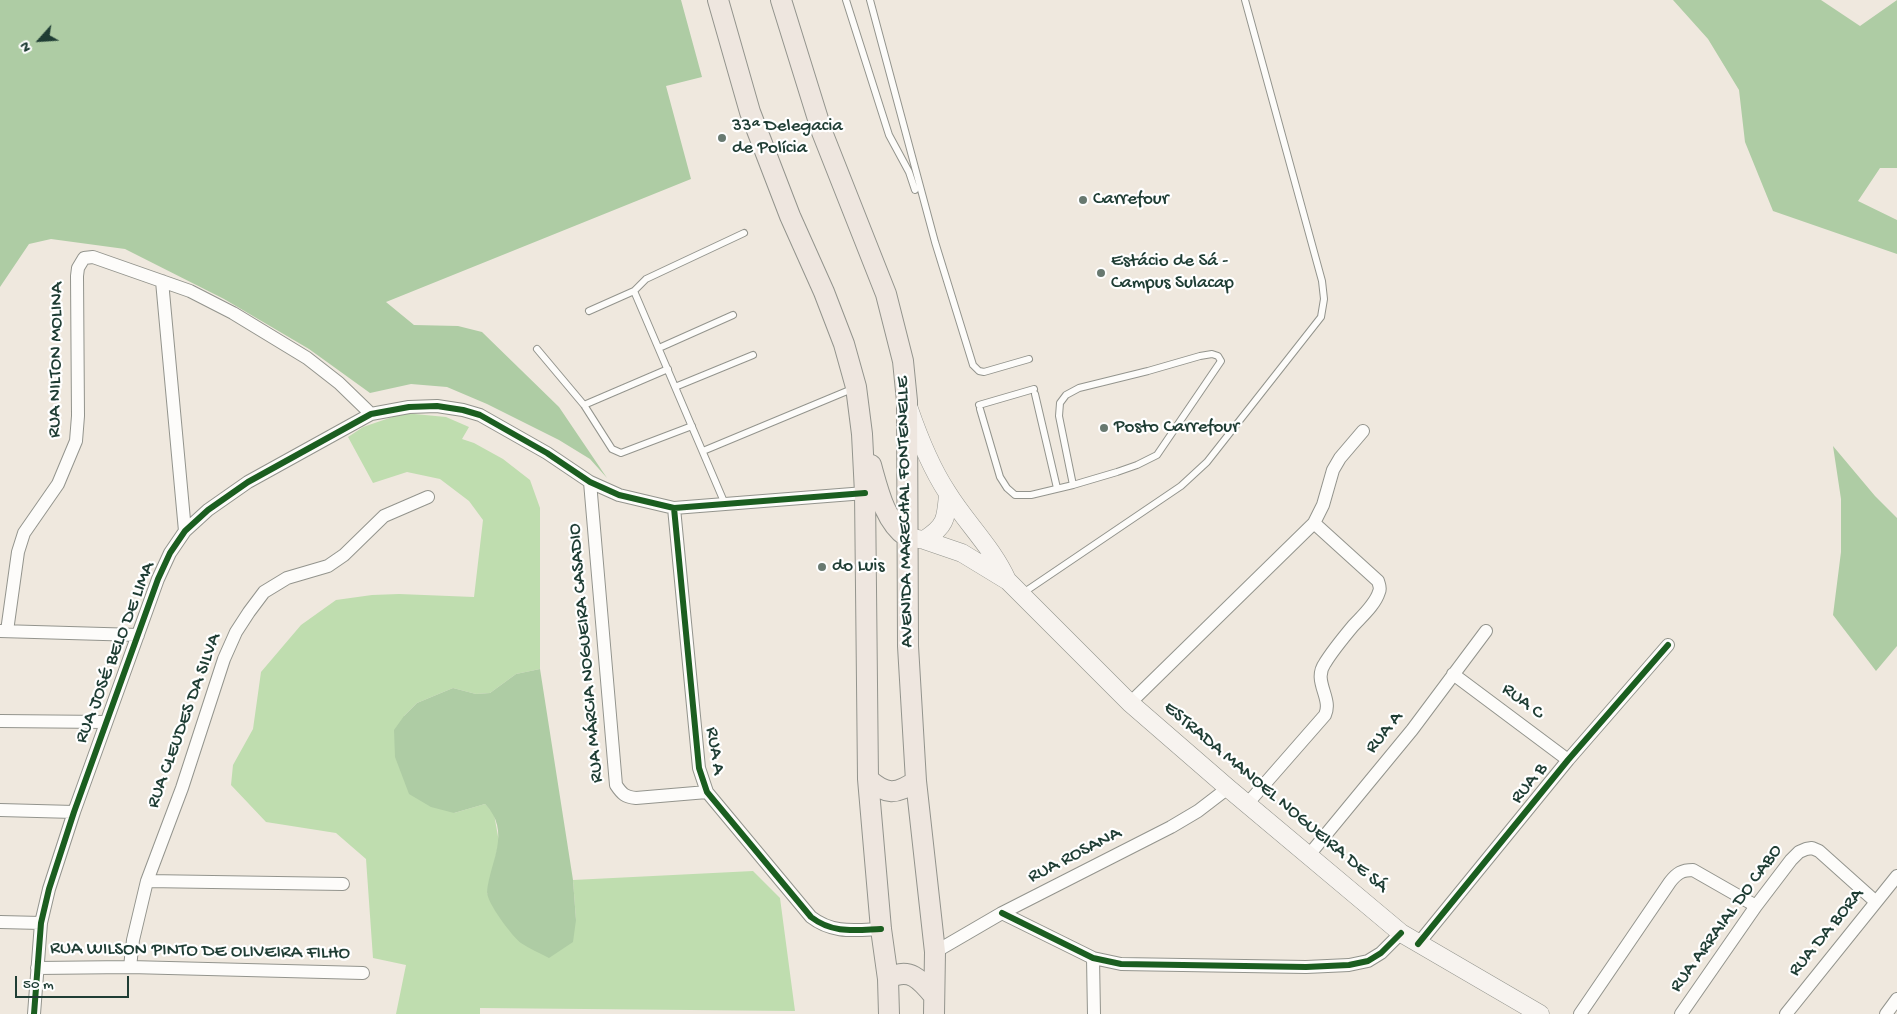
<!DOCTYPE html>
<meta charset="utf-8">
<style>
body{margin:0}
#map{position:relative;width:1897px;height:1014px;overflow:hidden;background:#efe8de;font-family:"Gochi Hand",sans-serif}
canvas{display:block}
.north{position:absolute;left:15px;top:15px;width:50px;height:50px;-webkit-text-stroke:4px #fff;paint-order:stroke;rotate:244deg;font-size:14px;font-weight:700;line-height:20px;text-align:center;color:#1f3d34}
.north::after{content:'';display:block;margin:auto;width:18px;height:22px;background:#1f3d34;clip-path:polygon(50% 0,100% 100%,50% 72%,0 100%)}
.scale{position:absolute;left:15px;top:976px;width:114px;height:22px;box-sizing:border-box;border:2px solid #1f3d34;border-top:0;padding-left:6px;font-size:15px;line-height:18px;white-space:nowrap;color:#1f3d34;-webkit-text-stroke:4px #fff;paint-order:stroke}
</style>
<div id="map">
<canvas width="1897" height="1014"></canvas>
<div class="north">N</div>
<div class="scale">50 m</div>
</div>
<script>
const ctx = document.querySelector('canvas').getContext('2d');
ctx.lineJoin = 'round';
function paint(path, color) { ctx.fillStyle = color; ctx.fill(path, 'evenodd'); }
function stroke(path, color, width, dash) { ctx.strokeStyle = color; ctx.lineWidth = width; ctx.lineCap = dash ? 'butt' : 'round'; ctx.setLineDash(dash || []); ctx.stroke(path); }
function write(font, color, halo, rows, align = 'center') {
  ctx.font = font + ' "Gochi Hand",sans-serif'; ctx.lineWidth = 4.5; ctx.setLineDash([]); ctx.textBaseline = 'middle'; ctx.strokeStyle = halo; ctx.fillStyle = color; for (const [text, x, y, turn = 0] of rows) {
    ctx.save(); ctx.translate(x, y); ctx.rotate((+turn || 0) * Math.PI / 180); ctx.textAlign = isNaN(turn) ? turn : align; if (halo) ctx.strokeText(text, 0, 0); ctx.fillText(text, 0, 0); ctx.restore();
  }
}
const green = new Path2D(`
 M 404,413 L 446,417 L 469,427 L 462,439 L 474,443 L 503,459 L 530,480 L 540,508 L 540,669 L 516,674 L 490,693 L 476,694 L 453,688 L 417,703 L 404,716 L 454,813 L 485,804 L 494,814 L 499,842 L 487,894 L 576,920 L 573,880 L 753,871 L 780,898 L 795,1011 L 480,1008 L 480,1014 L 396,1014 L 406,965 L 373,958 L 366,859 L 336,833 L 266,822 L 231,785 L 233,765 L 253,729 L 261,672 L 301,625 L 336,600 L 372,595 L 399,594 L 474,597 L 483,520 L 469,501 L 440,479 L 407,472 L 373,483 L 348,437 L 363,427 Z`);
const forest = new Path2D(`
 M 0,0 L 681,0 L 702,77 L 666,86 L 691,179 L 386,302 L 414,325 L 458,326 L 482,332 L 559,407 L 607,478 L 590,459 L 559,440 L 487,404 L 447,387 L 411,384 L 370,393 L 309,349 L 224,299 L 125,249 L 51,239 L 29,244 L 0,287 Z
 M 1673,0 L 1821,0 L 1860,26 L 1897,0 L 1897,168 L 1880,168 L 1858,201 L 1897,220 L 1897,254 L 1773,211 L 1745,142 L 1739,90 L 1708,39 Z
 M 1833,446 L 1875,496 L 1897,518 L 1897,646 L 1876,671 L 1833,615 L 1841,552 L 1841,499 Z
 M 540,669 L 573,880 L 576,920 L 573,942 L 549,958 C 540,953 530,949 521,943 C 512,936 487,903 487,892 C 490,861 512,832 485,804 L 454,813 L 431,807 L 409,794 L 395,757 L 394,730 L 404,716 L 417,703 L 453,688 L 476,694 L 490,693 L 516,674 Z`);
const lane = new Path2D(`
 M 846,0 L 889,135 L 909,172 L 915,190
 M 870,0 L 935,242 L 973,365 L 979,371 L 984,372 L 1029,359
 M 634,291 L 725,504
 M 589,311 L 634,291 L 646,279 L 744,233
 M 659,348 L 733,315
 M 537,349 L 584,405 L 612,449 L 621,453 L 692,426
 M 675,387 L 753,355
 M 1035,394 L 1057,488
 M 584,405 L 668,369
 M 979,405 L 1034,389
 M 980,409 L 1000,477 L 1007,488 L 1015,495 L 1031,495 L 1073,485 L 1117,472 L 1137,465 L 1157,455 L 1221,361 L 1218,356 L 1212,354 L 1200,356 L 1148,371 L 1079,388 L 1066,395 L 1060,403 L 1059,416 L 1073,485
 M 703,451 L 852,389
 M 1023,593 L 1181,486 L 1207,462 L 1321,317 L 1324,299 L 1322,281 L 1245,0`);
const street = new Path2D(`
 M 162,281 L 185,531
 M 590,482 L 616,785 C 622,794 625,797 636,798 L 707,792
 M 674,508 L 699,768 L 707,792 L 811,917 C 833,934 855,930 881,929
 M 0,631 L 138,635
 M 7,631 L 18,552 L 24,533 L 58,484 L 76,441 L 78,416 L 77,276 L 78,268 L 84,258 L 93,257 L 190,291 L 233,313 L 307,358 L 339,383 L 371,414
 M 1453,674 L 1568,760
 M 1130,703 L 1314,523 L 1323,505 L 1333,470 L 1340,458 L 1363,431
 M 0,721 L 105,722
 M 1248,803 L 1325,715 C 1333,698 1312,681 1325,663 C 1333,650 1343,638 1353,626 C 1362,616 1375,605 1379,592 C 1381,588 1379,585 1378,581 L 1314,523
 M 0,810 L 74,812
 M 1309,855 L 1412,730 L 1486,631
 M 147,881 L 343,884
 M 1002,913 L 1093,958 L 1121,964 L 1306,967 L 1349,965 L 1368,961 L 1381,953 L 1401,933
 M 0,922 L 41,923
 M 1418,944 L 1568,760 L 1668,645
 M 935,952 L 1002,913 L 1171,827 L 1198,811 L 1228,788
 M 1093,958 L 1094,1014
 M 130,967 L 133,940 L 147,881 L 182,788 L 224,659 L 236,632 L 249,612 L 264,592 L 287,578 L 328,566 L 344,555 L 384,516 L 428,497
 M 37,968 L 130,967 L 363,973
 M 34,1014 L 41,923 L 49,889 L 74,812 L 158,579 L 170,553 L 185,531 L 208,510 L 248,482 L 371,414 L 409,407 L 437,406 L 463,410 L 480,415 L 547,453 L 590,482 L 619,495 L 674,508 L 865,493
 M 1580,1014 L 1670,882 C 1677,873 1682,870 1693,870 L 1756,906
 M 1681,1014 L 1756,906 L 1791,860 L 1799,852 L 1806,849 L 1812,848 L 1819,851 L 1876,902
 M 1786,1014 L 1897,876
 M 1886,1014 L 1897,999`);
const secondary = new Path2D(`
 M 909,409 C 919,438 930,466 947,492 C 966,523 992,547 1007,580
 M 907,537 L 924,540 L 962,553 L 1008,581 L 1130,703 L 1228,788 L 1401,933 L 1540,1014
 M 924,540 C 946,526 946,519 948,494`);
const primary = new Path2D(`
 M 718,0 L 750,112 L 790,216 L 824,292 L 844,344 L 856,387 L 862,434 L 865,493 L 868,779 L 881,929 L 888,979 L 889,1014
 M 781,0 L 822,132 L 886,294 L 903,361 L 907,401 L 908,646 L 916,781 L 935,952 L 934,1014
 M 871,465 C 878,490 885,522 907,537
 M 868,779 C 886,795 896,795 916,781
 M 888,979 C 909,966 921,980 934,996`);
const cycleway = new Path2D(`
 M 674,508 L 699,768 L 707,792 L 811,917 C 833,934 855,930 881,929
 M 1002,913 L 1093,958 L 1121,964 L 1306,967 L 1349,965 L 1368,961 L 1381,953 L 1401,933
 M 1418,944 L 1568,760 L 1668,645
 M 34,1014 L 41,923 L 49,889 L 74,812 L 158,579 L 170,553 L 185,531 L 208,510 L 248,482 L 371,414 L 409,407 L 437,406 L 463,410 L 480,415 L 547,453 L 590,482 L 619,495 L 674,508 L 865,493`);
const markers = [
 [722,138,5,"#687970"],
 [1083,200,5,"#687970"],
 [1101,273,5,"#687970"],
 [1104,428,5,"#687970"],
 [822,567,5,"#687970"]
];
const poiNames = [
 ["33ª Delegacia",732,127],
 ["de Polícia",732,149],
 ["Carrefour",1093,200],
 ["Estácio de Sá -",1111,262],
 ["Campus Sulacap",1111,284],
 ["Posto Carrefour",1114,428],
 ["do Luis",832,567]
];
const streetNames = [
 ["RUA NILTON MOLINA",57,360,-89],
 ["AVENIDA MARECHAL FONTENELLE",906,512,-91],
 ["RUA JOSÉ BELO DE LIMA",116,653,-69],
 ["RUA MÁRCIA NOGUEIRA CASADIO",587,653,-95],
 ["RUA C",1522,702,37],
 ["RUA CLEUDES DA SILVA",185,721,-70],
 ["RUA A",1385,733,-51],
 ["RUA A",714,751,81],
 ["RUA B",1530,784,-51],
 ["ESTRADA MANOEL NOGUEIRA DE SÁ",1275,798,40],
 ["RUA ROSANA",1075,856,-27],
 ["RUA ARRAIAL DO CABO",1727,919,-54],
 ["RUA DA BORA",1827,933,-51],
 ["RUA WILSON PINTO DE OLIVEIRA FILHO",200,952,1]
];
paint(green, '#bfddaf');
paint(forest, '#aecca4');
stroke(lane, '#93948d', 8);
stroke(street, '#93948d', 14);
stroke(secondary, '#93948d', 19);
stroke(primary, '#93948d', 22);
stroke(lane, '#fdfcfa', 6);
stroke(street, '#fdfcfa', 12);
stroke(secondary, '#f7f3ef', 18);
stroke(primary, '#eee6df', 20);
stroke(cycleway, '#1b5e20', 6);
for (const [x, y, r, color] of markers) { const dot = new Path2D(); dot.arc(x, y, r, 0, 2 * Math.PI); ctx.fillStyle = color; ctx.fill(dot); stroke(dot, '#fff', 2); }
write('19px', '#1f3d34', '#fff', poiNames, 'left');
write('19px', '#1f3d34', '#fff', streetNames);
</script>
